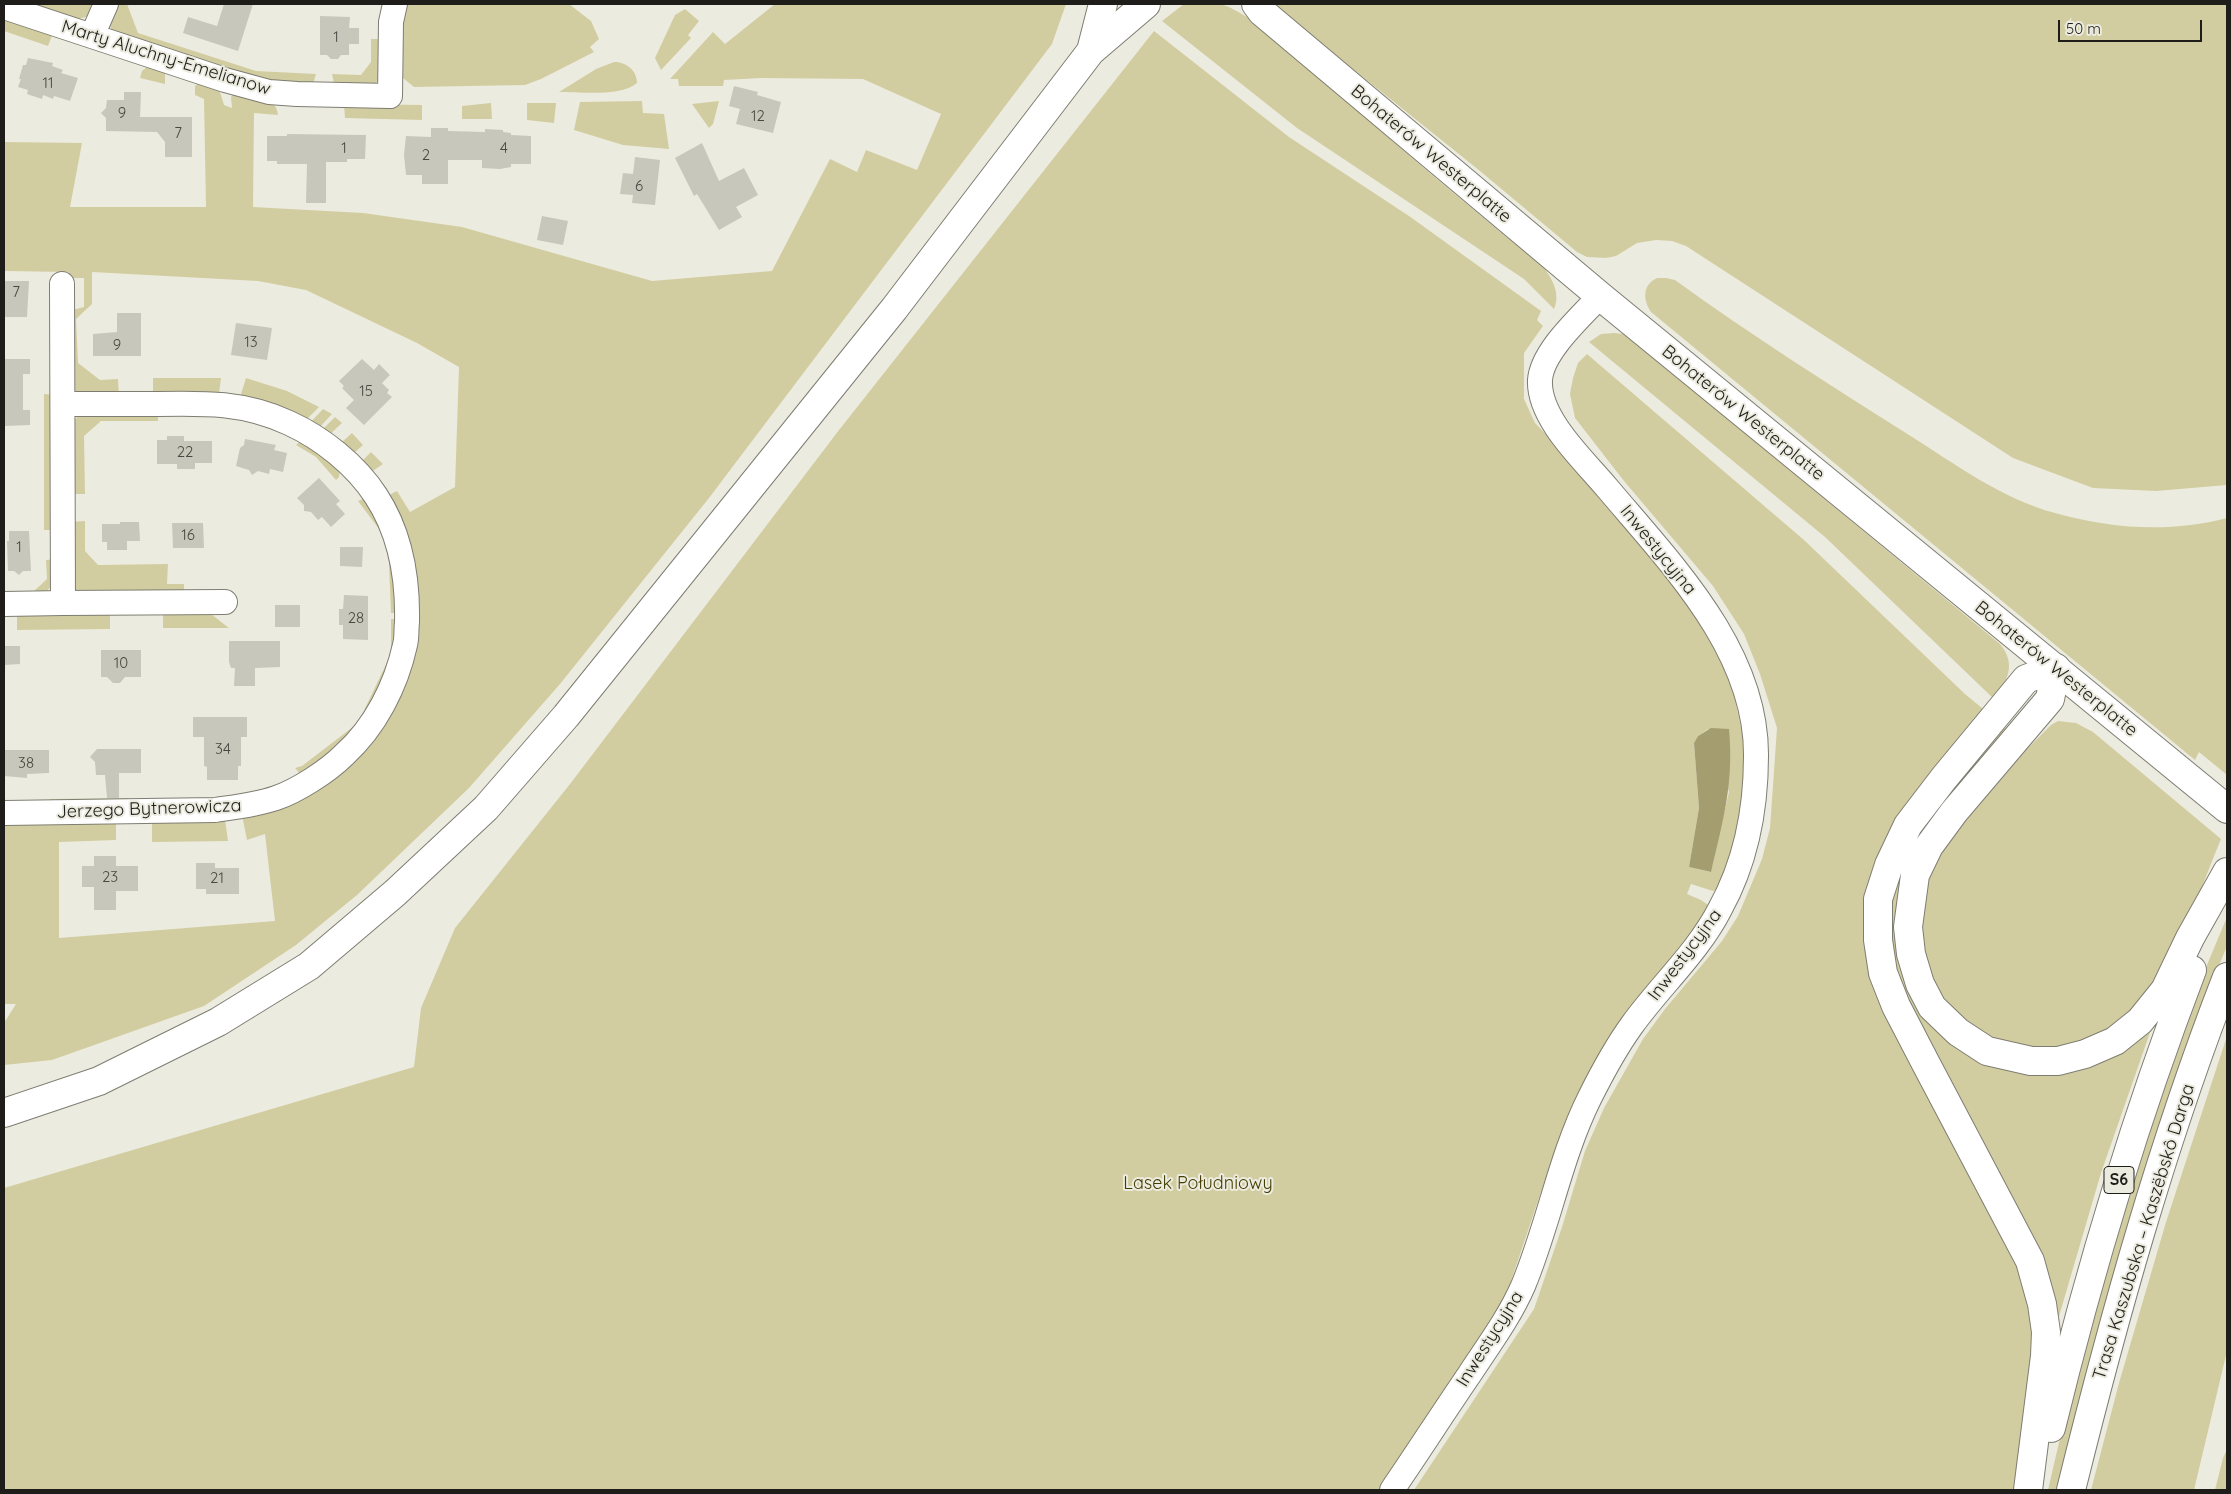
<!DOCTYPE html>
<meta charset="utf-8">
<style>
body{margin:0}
#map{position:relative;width:2231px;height:1494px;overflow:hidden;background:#ecebdf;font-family:Quicksand,sans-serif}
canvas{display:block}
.frame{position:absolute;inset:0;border:5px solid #1e1d19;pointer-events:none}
.scale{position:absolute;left:2058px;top:20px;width:144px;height:22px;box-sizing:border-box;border:2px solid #1e1d19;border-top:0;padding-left:6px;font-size:15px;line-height:18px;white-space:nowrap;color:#1e1d19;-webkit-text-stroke:4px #ecebdf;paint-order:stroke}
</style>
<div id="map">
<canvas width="2231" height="1494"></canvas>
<div class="frame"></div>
<div class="scale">50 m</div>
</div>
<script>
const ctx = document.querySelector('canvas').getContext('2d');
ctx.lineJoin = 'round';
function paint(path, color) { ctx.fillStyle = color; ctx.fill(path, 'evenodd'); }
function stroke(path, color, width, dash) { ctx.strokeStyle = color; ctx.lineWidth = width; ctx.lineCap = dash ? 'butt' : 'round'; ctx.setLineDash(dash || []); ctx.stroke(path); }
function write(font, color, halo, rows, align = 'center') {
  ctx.font = font + ' Quicksand,sans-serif'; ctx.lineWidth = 4; ctx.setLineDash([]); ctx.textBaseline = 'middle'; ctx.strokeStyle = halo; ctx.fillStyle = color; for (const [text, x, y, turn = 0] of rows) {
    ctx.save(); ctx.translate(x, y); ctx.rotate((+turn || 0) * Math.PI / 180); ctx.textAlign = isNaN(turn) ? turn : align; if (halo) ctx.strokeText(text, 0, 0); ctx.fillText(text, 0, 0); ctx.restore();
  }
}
const green = new Path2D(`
 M 21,4 L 94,4 L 86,17 L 73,20 Z
 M 112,4 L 127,4 L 138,33 L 256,71 L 316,74 L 313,84 L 254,79 L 113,32 C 107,22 109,14 112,4 Z
 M 401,4 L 569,4 L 591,21 L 599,39 L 590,47 L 594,52 L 541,79 L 525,85 L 414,87 L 403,78 L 401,69 Z
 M 775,4 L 1066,4 L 1052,44 L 709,498 L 560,684 L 469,788 L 357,895 L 296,945 L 204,1006 L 52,1060 L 4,1065 L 4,1023 L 16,1004 L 4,1004 L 4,820 L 116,822 L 116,840 L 59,842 L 59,938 L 275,921 L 265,834 L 247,840 L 243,820 L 244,816 L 293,803 L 408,667 L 385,497 L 397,491 L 410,512 L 455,487 L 459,367 L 417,343 L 306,290 L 258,281 L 92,272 L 92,304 L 76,319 L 78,363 L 100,380 L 118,379 L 119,397 L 76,394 L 72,390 L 72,310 L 84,307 L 84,278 L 69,278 L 69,272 L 4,271 L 4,142 L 82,143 L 70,207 L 206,207 L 204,99 L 195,95 L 195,86 L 199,83 L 219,89 L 224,105 L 232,108 L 231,97 L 234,93 C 249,96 277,95 278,115 L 254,113 L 253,207 L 363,213 L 462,227 L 652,281 L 772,271 L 830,159 L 857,172 L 866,150 L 917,170 L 941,114 L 863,79 L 761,78 L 724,80 L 723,86 L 679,86 L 678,79 L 670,79 L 713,32 L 725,44 Z
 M 1184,4 C 1198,4 1216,1 1229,7 C 1279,32 1329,85 1371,122 C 1427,172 1485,219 1543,267 C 1552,278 1561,294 1554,309 L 1524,279 L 1297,128 L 1162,21 Z
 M 1272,4 L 2227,4 L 2227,485 L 2156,491 L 2093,488 L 2013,458 L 1686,246 L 1672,241 L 1656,240 L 1637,243 L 1616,256 L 1606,258 L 1587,257 L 1577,252 L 1480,171 Z
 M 685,9 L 699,21 L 688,35 L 691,38 L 661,70 L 655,58 L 675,15 Z
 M 4,17 L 53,33 L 48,46 L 4,31 Z
 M 1154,31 L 1289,137 L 1409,216 L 1541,311 L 1537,320 L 1543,326 L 1524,353 L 1524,399 L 1535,423 L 1574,463 L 1677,589 L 1719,651 L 1731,682 L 1745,745 L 1746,770 L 1742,814 L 1734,848 L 1718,889 L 1713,891 L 1691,884 L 1687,894 L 1701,900 L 1708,905 L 1702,919 L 1642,993 L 1575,1104 L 1552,1159 L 1505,1299 L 1380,1490 L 4,1490 L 4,1188 L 414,1067 L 421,1008 L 455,928 L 570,784 L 839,430 ZM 1708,729 L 1729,792 L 1710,872 L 1689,867 L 1699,808 L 1694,743 L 1698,736 Z
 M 371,39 L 382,39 C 382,51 387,82 370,86 C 360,88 348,86 338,86 L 334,83 L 332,74 L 361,75 L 371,62 Z
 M 614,62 C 626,62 637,70 637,83 C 621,97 579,92 559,92 L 596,69 Z
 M 148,66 L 165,70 L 165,84 L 140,78 L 142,71 Z
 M 642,101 L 643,113 L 664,114 L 669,149 L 623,145 L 574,130 L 580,102 Z
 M 719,101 L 713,124 L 709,128 L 692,104 Z
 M 491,103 L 492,119 L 462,119 L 462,106 Z
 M 527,103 L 556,103 L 554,123 L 527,120 Z
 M 344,104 L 422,105 L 422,120 L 345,118 Z
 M 1657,278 L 1666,278 L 1675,280 C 1751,335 1830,385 1909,435 C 1955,464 2002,499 2055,513 C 2112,529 2170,533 2227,518 L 2227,775 L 2199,752 L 2195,760 L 1651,312 C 1643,300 1642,285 1657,278 Z
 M 1614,333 L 1623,334 L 1631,339 L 2000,644 C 2017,665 2007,680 1995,700 L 1825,537 L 1589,342 L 1601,334 Z
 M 1587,354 L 1804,540 L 1965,694 L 1988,713 L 1867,898 L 2026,1288 L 2033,1321 L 2035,1363 L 2013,1490 L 1414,1490 L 1534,1309 L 1562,1227 L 1585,1151 L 1604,1108 L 1643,1039 L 1665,1009 L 1722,941 L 1738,916 L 1762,859 L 1770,828 L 1777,728 L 1760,674 L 1744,634 L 1713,586 L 1624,481 L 1575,418 L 1570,394 L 1573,378 L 1578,363 Z
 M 153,378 L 221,378 L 219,394 L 153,396 Z
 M 246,378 L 287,391 L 319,407 L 304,422 L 244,400 L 241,394 Z
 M 44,394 L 54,395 L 52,530 L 44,530 Z
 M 323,409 L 332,414 L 317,430 L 308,425 Z
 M 151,410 L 158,417 L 158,421 L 101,421 L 84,436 L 85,494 L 73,494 L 73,422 L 79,415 Z
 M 335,417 L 342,423 L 327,437 L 320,432 Z
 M 352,433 L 363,445 L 354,453 L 343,448 L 342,442 Z
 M 302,440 L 340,470 L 339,477 L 336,480 L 316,457 L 296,445 Z
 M 371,452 L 383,464 L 367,475 L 362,461 Z
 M 363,499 L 370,500 L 387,547 L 379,529 L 358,501 Z
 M 85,521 L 85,551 L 98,565 L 168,564 L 167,584 L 184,584 L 184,595 L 79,594 L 73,590 L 69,522 Z
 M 56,559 C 55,574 56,586 43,594 L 4,597 L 4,591 L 34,591 L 47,579 L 46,560 Z
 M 389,564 L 396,564 L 401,613 L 391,613 Z
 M 110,610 L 110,629 L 17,630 L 17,616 Z
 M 163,614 L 211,614 L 229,628 L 163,628 Z
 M 391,619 L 400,619 L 393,664 L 355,735 L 302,776 L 295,768 L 302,766 L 358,723 L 391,654 Z
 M 2058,721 L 2076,723 L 2093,732 L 2221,839 C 2200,889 2172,976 2133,1013 C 2118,1027 2102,1034 2084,1041 C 2077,1043 2069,1047 2062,1048 C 2003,1058 1946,1020 1926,964 C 1915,934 1919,896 1930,867 C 1934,855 1946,844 1954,833 C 1976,803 1999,772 2021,742 L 2029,747 L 2051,725 Z
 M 2000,724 L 2008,732 L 1921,841 L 1917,1002 L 2026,1071 L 2153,1024 L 2101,1173 L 2055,1330 L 1890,960 L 1889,890 L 1908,844 Z
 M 128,798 L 128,802 L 53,806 L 50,799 Z
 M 225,819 L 228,841 L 152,842 L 152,823 Z
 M 2227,917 L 2227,946 L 2200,1011 L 2153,1143 L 2090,1363 L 2059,1490 L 2048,1490 L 2078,1360 L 2102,1277 L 2189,1008 Z
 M 2227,1036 L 2227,1351 L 2194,1490 L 2091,1490 L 2119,1383 L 2166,1222 Z
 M 2227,1449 L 2227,1490 L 2215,1490 L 2223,1458 Z`);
const water = new Path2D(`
 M 1711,728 L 1729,729 C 1734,784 1723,820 1711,872 L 1689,867 L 1699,808 L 1694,743 L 1698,736 Z`);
const building = new Path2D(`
 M 224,4 L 253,4 L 238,51 L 183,33 L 188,17 L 217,26 Z
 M 320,16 L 350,17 L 349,28 L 359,28 L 359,44 L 349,44 L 349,55 L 341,55 L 338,59 L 331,59 L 327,55 L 320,55 Z
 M 28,58 L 53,63 L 52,66 L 63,70 L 61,73 L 78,78 L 70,101 L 54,96 L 53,99 L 43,95 L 42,99 L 27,94 L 28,90 L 18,87 L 21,79 L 19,79 L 23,65 L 26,65 Z
 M 734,86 L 758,92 L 757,95 L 781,102 L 773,133 L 736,124 L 740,109 L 729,106 Z
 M 124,92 L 141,92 L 140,117 L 192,117 L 192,157 L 165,157 L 165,142 L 157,132 L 106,131 L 106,118 L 101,113 L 106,108 L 107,100 L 124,100 Z
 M 431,128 L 448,128 L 448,131 L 485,132 L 485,129 L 503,130 L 503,132 L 511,133 L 511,135 L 531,136 L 531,164 L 511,164 L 511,167 L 500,169 L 482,168 L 482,160 L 448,160 L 448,184 L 422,184 L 422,175 L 406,175 L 404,155 L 406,136 L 431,137 Z
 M 287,134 L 366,135 L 365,159 L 347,159 L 347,162 L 326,162 L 326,203 L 306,203 L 307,164 L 277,164 L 277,161 L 267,161 L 267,136 L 287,136 Z
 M 702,143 L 719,181 L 744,168 L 758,195 L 736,207 L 742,217 L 719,230 L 697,194 L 694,196 L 675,158 Z
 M 635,157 L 660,160 L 655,205 L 632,203 L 633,195 L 620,194 L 623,173 L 633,174 Z
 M 542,216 L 568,221 L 563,245 L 537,240 Z
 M 4,281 L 29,281 L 27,317 L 4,317 Z
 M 117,313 L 141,313 L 141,356 L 93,356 L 93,334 L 117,332 Z
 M 236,323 L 272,328 L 267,360 L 231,355 Z
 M 4,359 L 30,359 L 30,374 L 23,374 L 23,410 L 30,410 L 30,425 L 4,426 Z
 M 362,359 L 374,370 L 379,364 L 390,375 L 382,383 L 389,390 L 387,393 L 392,397 L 364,425 L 346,408 L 354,400 L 342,388 L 344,386 L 339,381 Z
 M 167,436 L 184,436 L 184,441 L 212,441 L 212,463 L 195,463 L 195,469 L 177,469 L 177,464 L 157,464 L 157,440 L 167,440 Z
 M 245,439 L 276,445 L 274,450 L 287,453 L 283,472 L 270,469 L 269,474 L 258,471 L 252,475 L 249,470 L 236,466 L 240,448 L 244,445 Z
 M 319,478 L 340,501 L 336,504 L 345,514 L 331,527 L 322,517 L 318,520 L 311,512 L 304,511 L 304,505 L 297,498 Z
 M 120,522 L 139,522 L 140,541 L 127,541 L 127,550 L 107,550 L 107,542 L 102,542 L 102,524 L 120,524 Z
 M 172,523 L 203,523 L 204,548 L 173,548 Z
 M 9,531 L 29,531 L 31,571 L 23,571 L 19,575 L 14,571 L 8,571 L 7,541 L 9,541 Z
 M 340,547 L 363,547 L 362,567 L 340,566 Z
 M 344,595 L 368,596 L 368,640 L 343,639 L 343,625 L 339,625 L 339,609 L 343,609 Z
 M 275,605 L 300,605 L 300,627 L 275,627 Z
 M 229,641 L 280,641 L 280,667 L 255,668 L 255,686 L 234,686 L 235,668 L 231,668 L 229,662 Z
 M 4,646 L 20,646 L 20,664 L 4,665 Z
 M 101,650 L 141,650 L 141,677 L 125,677 L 120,683 L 113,683 L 107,677 L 101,677 Z
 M 193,717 L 247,717 L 247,737 L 241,737 L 241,766 L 238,766 L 238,780 L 207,780 L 207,767 L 204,766 L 204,737 L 193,737 Z
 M 97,749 L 141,749 L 141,773 L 119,773 L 119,798 L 107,798 L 105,775 L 96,775 L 95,762 L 90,757 Z
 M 4,750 L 49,750 L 49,773 L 27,774 L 27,778 L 4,776 Z
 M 94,856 L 116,856 L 116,866 L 138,866 L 138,891 L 116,891 L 116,910 L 94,910 L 94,887 L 82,887 L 82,866 L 94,866 Z
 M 196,863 L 215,863 L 215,868 L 239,868 L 239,894 L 206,894 L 206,889 L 196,889 Z`);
const minor = new Path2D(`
 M 4,7 L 225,80 L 269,92 L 297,94 L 390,96 L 391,22 L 395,4
 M 92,36 L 106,4
 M 63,603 L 225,602
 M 4,604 L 63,603 L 62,284
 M 4,813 L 215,810 C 236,807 256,805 276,798 C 297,791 328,771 344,755 C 375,727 396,686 405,645 C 407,638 406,630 407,622 C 408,578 401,534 376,496 C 356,465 322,438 289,423 C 244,402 204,403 156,404 C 125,404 94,404 64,404
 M 1392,1490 C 1418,1452 1443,1413 1469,1375 C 1488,1346 1509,1318 1523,1286 C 1549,1224 1560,1157 1590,1097 C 1602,1073 1616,1047 1632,1025 C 1660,986 1698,952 1720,909 C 1746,862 1756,809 1756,756 C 1757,651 1672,565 1608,489 C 1585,461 1538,419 1540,380 C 1542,351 1581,317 1600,296`);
const major = new Path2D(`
 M 1256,4 L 1262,12 L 1600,296 L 2227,809
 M 1091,51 L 1103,4
 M 4,1113 L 99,1081 L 218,1022 L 309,966 L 395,893 L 486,808 L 566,716 L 894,309 L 1091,51 L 1146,4`);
const highway = new Path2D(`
 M 2056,668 L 2050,699 L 1954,812 L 1929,846 L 1915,875 L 1908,927 L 1911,954 L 1920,984 L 1932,1007 L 1958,1032 L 1987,1051 L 2031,1061 L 2058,1061 L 2085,1054 L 2115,1041 L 2140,1021 L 2165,990 L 2190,938 L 2227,872
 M 2051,1428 C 2089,1272 2135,1119 2192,970
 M 2028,1490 L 2045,1356 L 2046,1332 L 2042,1304 L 2030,1261 L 1924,1060 L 1896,1006 L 1883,973 L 1878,940 L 1878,899 L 1889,865 L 1908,825 L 1944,778 L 2026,679 L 2056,668
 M 2071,1490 C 2114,1316 2162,1144 2227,977`);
const numberNames = [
 ["1",336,37],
 ["11",48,83],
 ["9",122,113],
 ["12",758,116],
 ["7",178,133],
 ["1",344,148],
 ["4",504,148],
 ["2",426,155],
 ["6",639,186],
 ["7",16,292],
 ["13",251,342],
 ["9",117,345],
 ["15",366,391],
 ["22",185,452],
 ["16",188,535],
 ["1",19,547],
 ["28",356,618],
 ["10",121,663],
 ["34",223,749],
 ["38",26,763],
 ["23",110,877],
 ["21",217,878]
];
const shields = [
 [2119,1180,30]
];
const shieldNames = [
 ["S6",2119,1180]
];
const streetNames = [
 ["Marty Aluchny-Emelianow",166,58,17],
 ["Bohaterów Westerplatte",1431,154,40],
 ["Bohaterów Westerplatte",1743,413,39],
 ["Inwestycyjna",1658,550,51],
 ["Bohaterów Westerplatte",2056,669,39],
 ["Jerzego Bytnerowicza",149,809,-2],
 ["Inwestycyjna",1685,955,-53],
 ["Trasa Kaszubska – Kaszëbskô Darga",2144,1232,-73],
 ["Inwestycyjna",1490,1339,-58]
];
const parkNames = [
 ["Lasek Południowy",1198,1184]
];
paint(green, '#d2cda0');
paint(water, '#a39d70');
paint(building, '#c8c7bb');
stroke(minor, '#7e7d72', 26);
stroke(major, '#7e7d72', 30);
stroke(highway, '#7e7d72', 30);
stroke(minor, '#fff', 24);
stroke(major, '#fff', 28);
stroke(highway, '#fff', 28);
write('15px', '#484842', null, numberNames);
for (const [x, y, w] of shields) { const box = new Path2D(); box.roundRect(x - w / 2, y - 13.5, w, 27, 4); ctx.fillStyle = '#ecebdf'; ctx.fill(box); stroke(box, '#1e1d19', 1); }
write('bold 16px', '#1e1d19', null, shieldNames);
write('18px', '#1e1d19', '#ecebdf', streetNames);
write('18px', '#433d00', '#ecebdf', parkNames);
</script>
